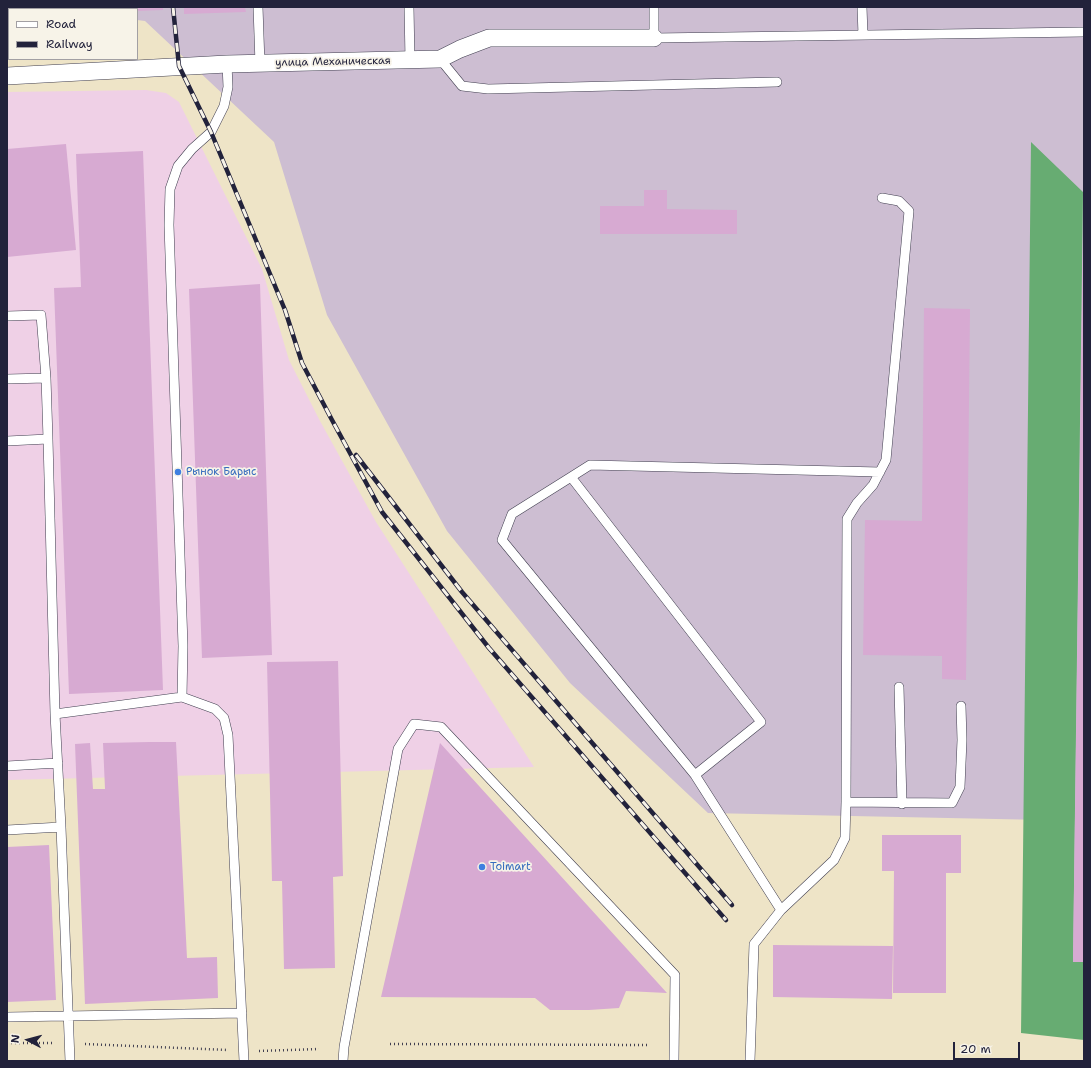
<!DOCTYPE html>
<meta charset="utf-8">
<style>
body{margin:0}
#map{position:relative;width:1091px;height:1068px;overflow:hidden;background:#eee4c7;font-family:"Shantell Sans",sans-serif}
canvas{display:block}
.frame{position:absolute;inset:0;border:8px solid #22223b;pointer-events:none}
.legend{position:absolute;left:8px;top:8px;width:130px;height:52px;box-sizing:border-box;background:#f7f3e8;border:1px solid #a29fa3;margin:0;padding:5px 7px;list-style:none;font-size:12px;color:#22223b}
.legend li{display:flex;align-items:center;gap:8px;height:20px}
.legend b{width:20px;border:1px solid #a29fa3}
.north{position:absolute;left:8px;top:1020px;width:40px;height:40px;-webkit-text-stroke:3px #f7f3e8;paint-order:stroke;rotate:276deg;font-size:11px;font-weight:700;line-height:16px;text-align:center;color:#22223b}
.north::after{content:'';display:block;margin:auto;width:14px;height:18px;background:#22223b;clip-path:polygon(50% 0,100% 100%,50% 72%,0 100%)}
.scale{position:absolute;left:953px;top:1042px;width:67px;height:18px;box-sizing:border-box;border:2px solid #22223b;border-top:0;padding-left:5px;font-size:12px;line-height:14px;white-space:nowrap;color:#22223b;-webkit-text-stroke:3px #f7f3e8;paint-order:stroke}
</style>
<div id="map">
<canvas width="1091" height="1068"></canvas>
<div class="frame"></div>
<ul class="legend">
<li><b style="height:5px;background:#fff"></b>Road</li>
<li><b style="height:5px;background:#22223b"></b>Railway</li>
</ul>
<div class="north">N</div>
<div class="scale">20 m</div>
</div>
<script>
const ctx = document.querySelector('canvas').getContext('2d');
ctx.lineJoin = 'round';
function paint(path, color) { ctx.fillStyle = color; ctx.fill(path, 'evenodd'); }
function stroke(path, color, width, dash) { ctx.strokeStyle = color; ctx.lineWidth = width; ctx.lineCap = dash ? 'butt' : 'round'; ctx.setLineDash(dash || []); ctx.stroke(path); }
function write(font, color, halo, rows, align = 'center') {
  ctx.font = font + ' "Shantell Sans",sans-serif'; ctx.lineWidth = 3.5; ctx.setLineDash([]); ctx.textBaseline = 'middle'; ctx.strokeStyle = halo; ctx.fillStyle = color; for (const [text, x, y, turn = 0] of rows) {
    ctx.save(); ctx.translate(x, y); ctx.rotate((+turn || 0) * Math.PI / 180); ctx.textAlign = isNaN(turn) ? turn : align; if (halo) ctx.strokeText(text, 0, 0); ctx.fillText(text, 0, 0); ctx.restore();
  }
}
const built = new Path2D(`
 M 146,90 L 166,93 L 179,102 L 262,269 L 289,360 L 320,421 L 376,522 L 534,767 L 7,780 L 7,92 Z`);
const industrial = new Path2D(`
 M 7,7 L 1084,7 L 1084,1007 L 1041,1008 L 1044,820 L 708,813 L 570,683 L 447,531 L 327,315 L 274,142 L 145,21 L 137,20 L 137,9 L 9,9 L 9,19 L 7,19 Z`);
const forest = new Path2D(`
 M 1031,142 L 1083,192 L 1073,962 L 1084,962 L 1084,1040 L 1021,1033 Z`);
const building = new Path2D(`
 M 88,7 L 163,7 L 163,10 L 137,11 L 137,9 L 88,9 Z
 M 184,7 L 245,7 L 246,12 L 184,14 Z
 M 66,144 L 76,250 L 7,257 L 7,149 Z
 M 143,151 L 163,690 L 69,694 L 54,288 L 81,287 L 76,154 Z
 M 644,190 L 667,190 L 667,209 L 737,210 L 737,234 L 600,234 L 600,206 L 644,206 Z
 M 1083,233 L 1084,233 L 1084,962 L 1073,962 Z
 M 260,284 L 272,655 L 202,658 L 189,289 Z
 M 924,308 L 970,309 L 966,680 L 942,679 L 942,656 L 863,655 L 865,520 L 922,521 Z
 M 338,661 L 343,876 L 333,877 L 335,968 L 284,969 L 282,881 L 272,881 L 267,662 Z
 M 149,742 L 176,742 L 187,958 L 217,957 L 218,998 L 85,1004 L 75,744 L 90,743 L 93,789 L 105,789 L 103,743 Z
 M 440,743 L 667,993 L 626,991 L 619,1008 L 589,1010 L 550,1010 L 535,998 L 381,997 Z
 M 882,835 L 961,835 L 961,873 L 946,873 L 946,993 L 893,993 L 894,871 L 882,871 Z
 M 49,845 L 56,1000 L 7,1002 L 7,847 Z
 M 773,945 L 893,946 L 892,999 L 773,997 Z`);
const path = new Path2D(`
 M 7,1043 L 54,1043
 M 85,1044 L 228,1050
 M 390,1044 L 648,1045
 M 259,1051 L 319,1049`);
const lane = new Path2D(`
 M 258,7 L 260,64
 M 409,7 L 410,60
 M 654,7 L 654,38 L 1084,32
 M 862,7 L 863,35
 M 440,59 L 462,86 L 488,89 L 777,82
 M 7,316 L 41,315 L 46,378
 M 7,379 L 46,378 L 48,439
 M 7,441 L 48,439 L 55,714 L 61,827 L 70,1061
 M 571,477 L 590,465 L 880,472
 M 899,687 L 902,804
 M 182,697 L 183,646 L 169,225 L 170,189 L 178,166 L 192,149 L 211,132 L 224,106 L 228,87 L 227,64
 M 55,714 L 182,697 L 215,709 L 224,718 L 228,735 L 244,1061
 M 7,766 L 58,763
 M 695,775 L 761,722 L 571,477 L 512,514 L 502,540 L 695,775 L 781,910
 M 846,802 L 952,803 L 960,787 L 962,740 L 961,706
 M 7,830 L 61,827
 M 7,1017 L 242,1013
 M 343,1061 L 344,1047 L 398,749 L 414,724 L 441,727 L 675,975 L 674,1061
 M 750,1061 L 754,944 L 781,910 L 834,860 L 845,838 L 846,802 L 847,519 L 857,503 L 873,485 L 886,460 L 909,211 L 899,201 L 882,198`);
const street = new Path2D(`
 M 7,76 L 227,64 L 440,59 L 460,49 L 489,38 L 654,38`);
const rail = new Path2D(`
 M 173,7 L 179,66 L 211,132 L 285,310 L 302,363 L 332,420 L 382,512 L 489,648 L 726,920
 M 356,455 L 462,592 L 732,905`);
const markers = [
 [178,472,4,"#3f7fe0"],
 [482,867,4,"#3f7fe0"]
];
const streetNames = [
 ["улица Механическая",333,62,-1]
];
const shopNames = [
 ["Рынок Барыс",186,472],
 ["Toimart",490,867]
];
paint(built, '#efd0e6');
paint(industrial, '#cdbed2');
paint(forest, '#67ac72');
paint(building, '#d7aad2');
stroke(lane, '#413f50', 10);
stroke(street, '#413f50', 18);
stroke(path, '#413f50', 2.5, [1, 3]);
stroke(lane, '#fff', 9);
stroke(street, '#fff', 17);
stroke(rail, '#22223b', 4.5);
stroke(rail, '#f7f3e8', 3, [9]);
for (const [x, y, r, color] of markers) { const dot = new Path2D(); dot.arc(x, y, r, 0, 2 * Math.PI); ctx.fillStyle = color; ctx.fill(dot); stroke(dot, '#f7f3e8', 1.5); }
write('11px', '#22223b', '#f7f3e8', streetNames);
write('11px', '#366cbe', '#f7f3e8', shopNames, 'left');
</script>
